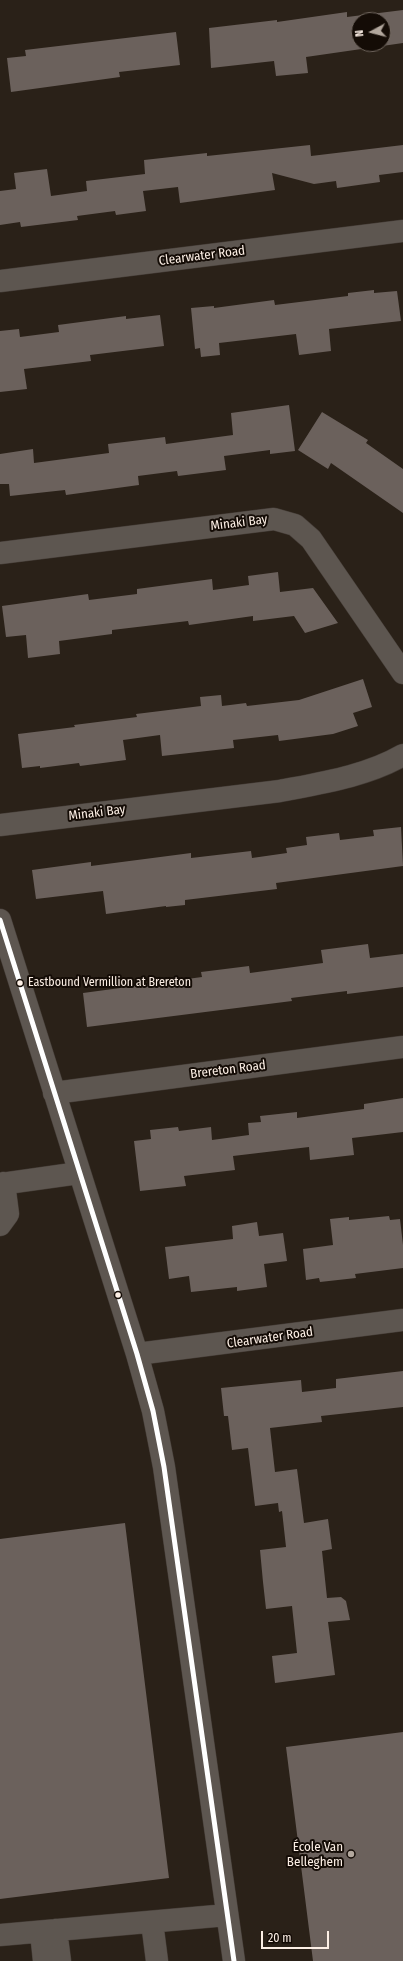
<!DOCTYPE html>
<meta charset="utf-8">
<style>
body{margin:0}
#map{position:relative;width:403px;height:1961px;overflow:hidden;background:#2a2118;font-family:"Fira Sans Condensed",sans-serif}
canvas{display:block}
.north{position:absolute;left:351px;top:12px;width:40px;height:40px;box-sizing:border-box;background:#140c06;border:1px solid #71675f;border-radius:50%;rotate:263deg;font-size:11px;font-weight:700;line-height:16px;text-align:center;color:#fcefe5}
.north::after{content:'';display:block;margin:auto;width:14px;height:18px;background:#b2a79d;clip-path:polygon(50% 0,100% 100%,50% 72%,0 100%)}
.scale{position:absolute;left:261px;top:1931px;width:68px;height:18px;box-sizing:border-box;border:2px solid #fcefe5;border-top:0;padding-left:5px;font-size:12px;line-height:14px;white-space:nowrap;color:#fcefe5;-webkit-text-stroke:3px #140c06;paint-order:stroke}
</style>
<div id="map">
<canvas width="403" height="1961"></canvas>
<div class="north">N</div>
<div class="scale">20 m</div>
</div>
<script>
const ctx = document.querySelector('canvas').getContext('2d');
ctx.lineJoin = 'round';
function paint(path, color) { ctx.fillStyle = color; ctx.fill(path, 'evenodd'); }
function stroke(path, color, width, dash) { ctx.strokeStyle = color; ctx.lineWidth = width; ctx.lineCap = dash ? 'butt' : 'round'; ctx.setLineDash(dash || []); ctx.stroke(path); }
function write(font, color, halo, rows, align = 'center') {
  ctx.font = font + ' "Fira Sans Condensed",sans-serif'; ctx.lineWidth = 4; ctx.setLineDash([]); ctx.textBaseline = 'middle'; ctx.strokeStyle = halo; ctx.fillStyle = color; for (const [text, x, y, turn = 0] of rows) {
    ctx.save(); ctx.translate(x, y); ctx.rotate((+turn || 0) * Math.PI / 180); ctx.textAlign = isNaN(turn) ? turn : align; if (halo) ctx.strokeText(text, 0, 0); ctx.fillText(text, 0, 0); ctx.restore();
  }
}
const building = new Path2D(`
 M 403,10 L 403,43 L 306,57 L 308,73 L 276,76 L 274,61 L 211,68 L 209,28 L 277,20 L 277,22 L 347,12 L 347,17 ZM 359,20 L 383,20 L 383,44 L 359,44 Z
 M 176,32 L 180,65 L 119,72 L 120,77 L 11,92 L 7,58 L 26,56 L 25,50 Z
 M 310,145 L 311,156 L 403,145 L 403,172 L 379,175 L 380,182 L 337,188 L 336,181 L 314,184 L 272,173 L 275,190 L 180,203 L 178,187 L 143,191 L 146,211 L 116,215 L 115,211 L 77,216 L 78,220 L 21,227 L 20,222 L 0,225 L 0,191 L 16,189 L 14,173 L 47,169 L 51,196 L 87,191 L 86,181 L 145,174 L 144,160 L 207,153 L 207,156 Z
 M 374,290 L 374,293 L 397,291 L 401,321 L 329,329 L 331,351 L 299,355 L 296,334 L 219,343 L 220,355 L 201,357 L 200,348 L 195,349 L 191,308 L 214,306 L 214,308 L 274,300 L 275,305 L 348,296 L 348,293 Z
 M 160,315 L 164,346 L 90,355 L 91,361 L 24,369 L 27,389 L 0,392 L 0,331 L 19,329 L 20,337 L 59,332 L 58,325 L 126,316 L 126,319 Z
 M 289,405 L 295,451 L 270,454 L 270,450 L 224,456 L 226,470 L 178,476 L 177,471 L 138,476 L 139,485 L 66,495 L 65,490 L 10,496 L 9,484 L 0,484 L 0,454 L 33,449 L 34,463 L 109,453 L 108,444 L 165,437 L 166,444 L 233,435 L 231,413 Z
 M 322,412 L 368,440 L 366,443 L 403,469 L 403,513 L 331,463 L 328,469 L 298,450 Z
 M 278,572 L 280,592 L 313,588 L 338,623 L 305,633 L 294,616 L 253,621 L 253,616 L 189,625 L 188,621 L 112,630 L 112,634 L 59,641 L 60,654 L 28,658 L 26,635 L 6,637 L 2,606 L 88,594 L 89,600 L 137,594 L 137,589 L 212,579 L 213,590 L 249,585 L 248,576 Z
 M 363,679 L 372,707 L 353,713 L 358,726 L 333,734 L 279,741 L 278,735 L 233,740 L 234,748 L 162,756 L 160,735 L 123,740 L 126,760 L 80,766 L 79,763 L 40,768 L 40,766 L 22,768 L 18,734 L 75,727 L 74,725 L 137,717 L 136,714 L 201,706 L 200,697 L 221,695 L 222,706 L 246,703 L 247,706 L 299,700 Z
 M 401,827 L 403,866 L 276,883 L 277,889 L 185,900 L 185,905 L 166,907 L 166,906 L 106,914 L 103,891 L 36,899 L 32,870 L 91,862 L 91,866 L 191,853 L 191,858 L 251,851 L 252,858 L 287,853 L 286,848 L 307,845 L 306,837 L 339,833 L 340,840 L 374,836 L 373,830 Z
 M 368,944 L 370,958 L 403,954 L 403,987 L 347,994 L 347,991 L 291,998 L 292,1001 L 87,1027 L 83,993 L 202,977 L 201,972 L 249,966 L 250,973 L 323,963 L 321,950 Z
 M 403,1098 L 403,1132 L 352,1138 L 354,1155 L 310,1160 L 309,1147 L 233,1156 L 235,1170 L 184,1176 L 186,1186 L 140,1191 L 134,1141 L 151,1139 L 150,1130 L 178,1127 L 179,1131 L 211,1127 L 212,1140 L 249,1135 L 248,1123 L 261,1122 L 260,1116 L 297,1112 L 297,1118 L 364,1109 L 364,1104 Z
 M 389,1216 L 390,1220 L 400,1219 L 403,1245 L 403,1268 L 355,1274 L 356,1278 L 320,1282 L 319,1278 L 306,1280 L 303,1249 L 333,1245 L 330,1219 L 349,1217 L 349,1220 Z
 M 257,1222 L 259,1236 L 283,1233 L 287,1261 L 264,1264 L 267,1287 L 237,1291 L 237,1287 L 191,1292 L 189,1276 L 169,1279 L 165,1247 L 233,1239 L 232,1226 Z
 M 403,1371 L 403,1407 L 321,1416 L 322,1422 L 270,1428 L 275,1472 L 297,1469 L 304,1523 L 328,1519 L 332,1549 L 322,1551 L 327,1598 L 341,1597 L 346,1601 L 350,1620 L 328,1622 L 335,1675 L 275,1683 L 272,1656 L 297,1653 L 292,1606 L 266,1609 L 263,1582 L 260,1550 L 286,1547 L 282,1511 L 279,1512 L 278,1503 L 255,1506 L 248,1448 L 232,1450 L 228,1416 L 224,1416 L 221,1388 L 301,1380 L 302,1392 L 336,1388 L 336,1379 Z
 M 125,1523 L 169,1878 L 0,1899 L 0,1539 Z
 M 403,1732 L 403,1961 L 313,1961 L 286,1747 Z`);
const minor = new Path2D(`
 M 0,281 L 403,231
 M 0,553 L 274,519 L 295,525 L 311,539 L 403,673
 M 0,825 L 280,791 C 321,783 367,776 403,755
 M 0,920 L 137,1354 L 153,1411 L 164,1467 L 234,1961
 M 54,1093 L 403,1047
 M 0,1184 L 79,1173
 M 0,1225 L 8,1214 L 4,1183
 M 137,1354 L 403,1320
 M 152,1922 L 157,1961
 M 56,1930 L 60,1961
 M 41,1932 L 44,1961
 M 0,1935 L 227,1915`);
const bus1 = new Path2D(`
 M 0,920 L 137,1354 L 153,1411 L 164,1467 L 234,1961`);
const markers = [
 [20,983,3.5,"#fcefe5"],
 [118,1295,3.5,"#fcefe5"],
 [351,1854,4,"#b2a79d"]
];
const busNames = [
 ["Eastbound Vermillion at Brereton",28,983]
];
const streetNames = [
 ["Clearwater Road",202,256,-7],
 ["Minaki Bay",239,523,-7],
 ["Minaki Bay",97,813,-7],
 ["Brereton Road",228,1070,-7],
 ["Clearwater Road",270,1338,-8]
];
const poiNames = [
 ["École Van",343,1847],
 ["Belleghem",343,1862]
];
paint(building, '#6b615c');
stroke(minor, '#443c36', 23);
stroke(minor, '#5d5650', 22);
stroke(bus1, '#fff', 5);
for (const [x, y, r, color] of markers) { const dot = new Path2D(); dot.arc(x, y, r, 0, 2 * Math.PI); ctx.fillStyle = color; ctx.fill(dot); stroke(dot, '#140c06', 1.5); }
write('12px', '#fcefe5', '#140c06', busNames, 'left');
write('13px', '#fcefe5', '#140c06', streetNames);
write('13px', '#fcefe5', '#140c06', poiNames, 'right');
</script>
